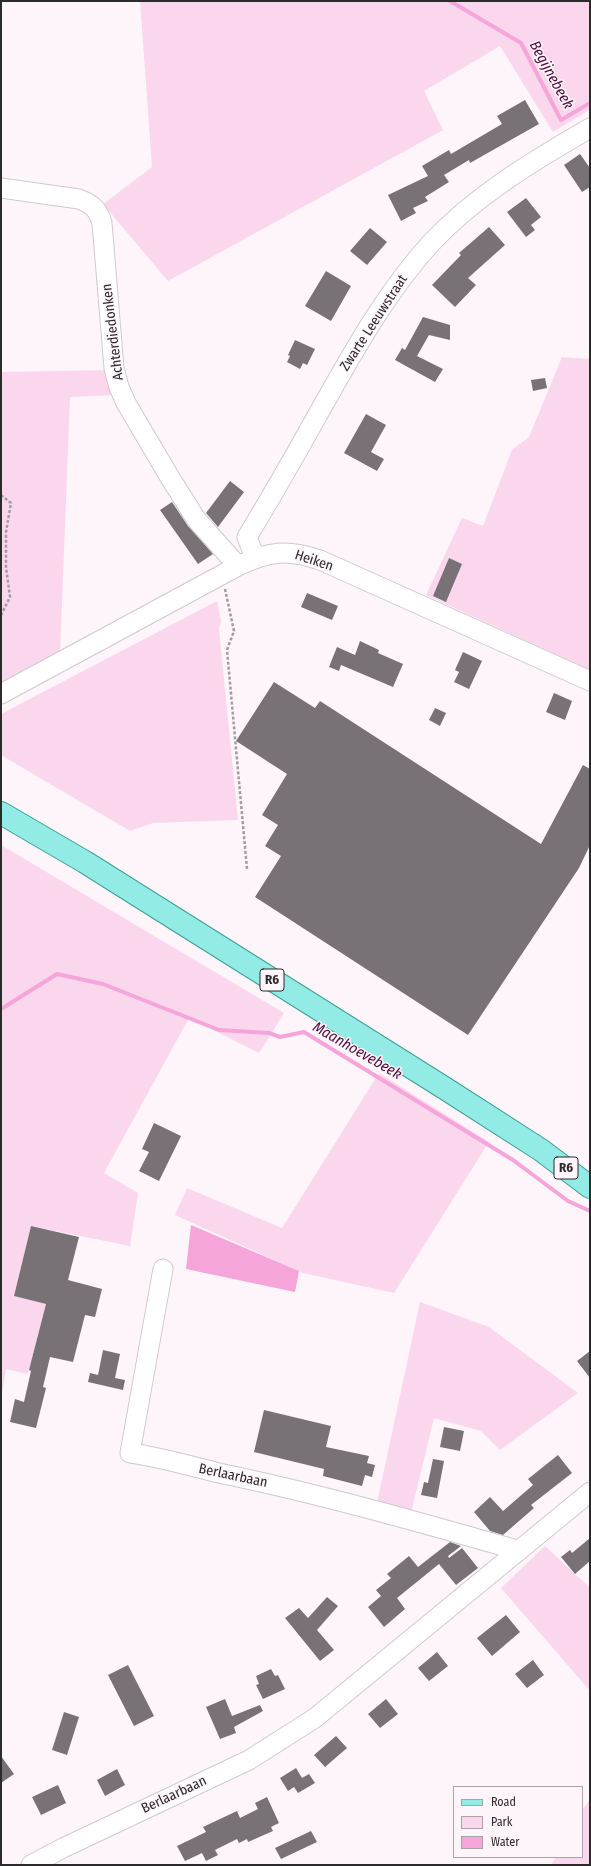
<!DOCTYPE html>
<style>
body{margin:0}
#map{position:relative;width:591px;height:1866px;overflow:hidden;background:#fdf5fa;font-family:"Fira Sans Condensed",sans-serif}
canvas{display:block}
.frame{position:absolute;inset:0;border:2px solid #2d2a2b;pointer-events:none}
.legend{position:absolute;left:453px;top:1786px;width:130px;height:72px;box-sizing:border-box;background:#fdf5fa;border:1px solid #aaa4a7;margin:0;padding:5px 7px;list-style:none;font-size:12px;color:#2d2a2b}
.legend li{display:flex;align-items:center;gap:8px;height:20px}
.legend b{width:20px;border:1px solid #aaa4a7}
</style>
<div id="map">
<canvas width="591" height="1866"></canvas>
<div class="frame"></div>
<ul class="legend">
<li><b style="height:5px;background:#92ebe4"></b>Road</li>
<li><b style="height:11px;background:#fad7ec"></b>Park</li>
<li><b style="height:11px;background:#f5a5d9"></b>Water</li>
</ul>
</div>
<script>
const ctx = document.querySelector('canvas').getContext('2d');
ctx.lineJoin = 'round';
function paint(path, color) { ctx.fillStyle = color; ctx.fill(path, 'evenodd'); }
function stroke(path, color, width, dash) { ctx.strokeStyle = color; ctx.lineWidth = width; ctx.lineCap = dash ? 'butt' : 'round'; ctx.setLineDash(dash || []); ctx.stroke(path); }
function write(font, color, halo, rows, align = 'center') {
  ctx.font = font + ' "Fira Sans Condensed",sans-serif'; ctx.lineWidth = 3; ctx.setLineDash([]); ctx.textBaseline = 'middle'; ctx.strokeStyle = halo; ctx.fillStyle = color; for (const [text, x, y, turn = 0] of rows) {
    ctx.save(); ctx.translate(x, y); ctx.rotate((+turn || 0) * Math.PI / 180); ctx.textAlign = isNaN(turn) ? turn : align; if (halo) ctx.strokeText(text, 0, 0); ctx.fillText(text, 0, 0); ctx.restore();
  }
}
const green = new Path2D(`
 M 140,1 L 590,1 L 590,110 L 553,132 L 500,46 L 424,91 L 443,130 L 168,281 L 103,204 L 152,167 Z
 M 562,357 L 590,359 L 590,670 L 426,595 L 462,518 L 483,526 L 512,450 L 529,437 Z
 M 111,370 L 116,395 L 70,397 L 60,654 L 1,685 L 1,372 Z
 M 217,601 L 221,621 L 219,629 L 238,820 L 153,823 L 130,831 L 1,755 L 1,714 Z
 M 1,845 L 284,1013 L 259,1053 L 189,1018 L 104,1173 L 138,1193 L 130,1246 L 31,1226 L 14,1296 L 46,1304 L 29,1370 L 27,1374 L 6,1369 L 1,1399 Z
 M 379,1073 L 489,1142 L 394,1293 L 303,1273 L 175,1215 L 187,1188 L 282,1228 Z
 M 420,1302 L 489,1327 L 578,1393 L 500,1450 L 481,1431 L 434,1418 L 411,1513 L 377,1503 Z
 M 545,1546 L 590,1588 L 590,1691 L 501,1588 Z
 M 590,1800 L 590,1865 L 551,1865 L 556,1857 L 582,1857 L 582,1810 Z`);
const water = new Path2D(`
 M 191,1225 L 299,1271 L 295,1292 L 186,1269 Z`);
const stream = new Path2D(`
 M 450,1 L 521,43 L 561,120 L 590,103
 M 1,1009 L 57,974 L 103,984 L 219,1030 L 269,1033 L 280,1037 L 304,1032 L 513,1160 L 568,1201 L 590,1211`);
const building = new Path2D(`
 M 525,100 L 539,124 L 470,163 L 469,160 L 444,175 L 449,182 L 425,197 L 428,201 L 413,208 L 416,213 L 401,221 L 388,195 L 428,176 L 422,166 L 449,150 L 451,154 L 502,124 L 497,116 Z
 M 580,154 L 590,168 L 590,187 L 582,192 L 564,165 Z
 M 526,198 L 541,217 L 531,225 L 535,230 L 526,237 L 507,212 Z
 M 489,227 L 505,245 L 468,278 L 476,285 L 455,307 L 432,285 L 461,255 L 459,253 Z
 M 370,228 L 387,242 L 367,265 L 350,251 Z
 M 326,271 L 351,286 L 331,321 L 305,306 Z
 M 423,317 L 450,325 L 450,340 L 429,335 L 417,356 L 443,369 L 435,382 L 395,360 L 402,348 L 405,350 Z
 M 295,340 L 315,349 L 307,365 L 303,363 L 300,369 L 287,362 L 290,356 L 288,355 Z
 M 545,378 L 547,388 L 533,391 L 531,380 Z
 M 366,414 L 386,425 L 371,452 L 384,459 L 377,471 L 344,453 Z
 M 230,481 L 244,492 L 218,527 L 206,513 Z
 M 172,502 L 188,526 L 213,554 L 198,564 L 160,510 Z
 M 449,558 L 462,564 L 446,602 L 433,596 Z
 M 307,593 L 338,606 L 332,620 L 301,607 Z
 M 360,641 L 379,650 L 378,653 L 403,664 L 393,687 L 341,665 L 339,671 L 329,667 L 337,647 L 355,655 Z
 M 463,652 L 482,661 L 469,689 L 454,682 L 459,672 L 455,670 Z
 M 274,682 L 315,708 L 320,701 L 541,844 L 583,765 L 590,769 L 590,845 L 579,868 L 468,1035 L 255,897 L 281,856 L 265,846 L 278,825 L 262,815 L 287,774 L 236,741 Z
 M 554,693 L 572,701 L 565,720 L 546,712 Z
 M 435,708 L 446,713 L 440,726 L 429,720 Z
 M 154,1123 L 181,1136 L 159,1181 L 139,1171 L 149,1152 L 142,1149 Z
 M 31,1226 L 79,1237 L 68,1280 L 102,1289 L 95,1317 L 85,1315 L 73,1362 L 50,1357 L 43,1387 L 46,1388 L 36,1428 L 10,1422 L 15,1399 L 24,1402 L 31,1371 L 29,1370 L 46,1304 L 14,1296 Z
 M 103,1350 L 120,1354 L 115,1378 L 125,1380 L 123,1390 L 88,1382 L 90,1373 L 98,1375 Z
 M 590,1351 L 590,1378 L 577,1361 Z
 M 264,1410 L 331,1426 L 326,1447 L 369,1456 L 367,1463 L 375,1465 L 372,1477 L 365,1475 L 362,1486 L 323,1476 L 324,1469 L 254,1452 Z
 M 444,1427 L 464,1431 L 460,1451 L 440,1447 Z
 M 558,1455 L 572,1473 L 531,1505 L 534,1508 L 503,1535 L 490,1531 L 474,1512 L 490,1497 L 503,1511 L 533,1485 L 528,1479 Z
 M 433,1459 L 444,1461 L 437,1498 L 421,1495 L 424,1482 L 428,1483 Z
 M 590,1538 L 590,1561 L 575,1574 L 561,1557 L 570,1550 L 572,1553 Z
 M 450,1542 L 461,1546 L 448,1556 L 449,1558 L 462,1548 L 478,1568 L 456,1585 L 439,1564 L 397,1598 L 405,1609 L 384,1627 L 368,1607 L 381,1596 L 376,1590 L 391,1578 L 387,1574 L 409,1556 L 418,1567 Z
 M 327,1597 L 338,1606 L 317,1630 L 334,1650 L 320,1661 L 285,1618 L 299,1608 L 308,1618 Z
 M 506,1615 L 520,1632 L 492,1656 L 477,1638 Z
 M 437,1652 L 448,1666 L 429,1681 L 418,1668 Z
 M 533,1660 L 544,1675 L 527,1688 L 515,1674 Z
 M 128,1665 L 154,1716 L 134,1726 L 108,1675 Z
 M 271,1669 L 275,1676 L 278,1675 L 285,1689 L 263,1699 L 256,1685 L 259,1684 L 256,1676 Z
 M 225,1699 L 232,1716 L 260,1705 L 263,1711 L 234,1727 L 236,1733 L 220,1739 L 206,1707 Z
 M 386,1699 L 398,1714 L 380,1728 L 368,1714 Z
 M 64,1712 L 79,1717 L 67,1755 L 52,1750 Z
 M 336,1736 L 347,1748 L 325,1767 L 314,1755 Z
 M 1,1756 L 14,1774 L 1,1783 Z
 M 296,1768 L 302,1778 L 309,1774 L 315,1783 L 298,1793 L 294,1787 L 288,1791 L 280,1778 Z
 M 117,1769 L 125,1785 L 105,1796 L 97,1780 Z
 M 58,1785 L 66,1803 L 41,1815 L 32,1797 Z
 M 267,1797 L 279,1823 L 271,1827 L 273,1831 L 248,1842 L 247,1839 L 239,1843 L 237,1839 L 215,1850 L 218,1855 L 206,1861 L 202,1853 L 185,1861 L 177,1846 L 206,1832 L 203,1827 L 237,1811 L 240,1818 L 258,1809 L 255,1803 Z
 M 311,1831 L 317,1842 L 281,1859 L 275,1848 Z`);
const path = new Path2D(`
 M 1,495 L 11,503 L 6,532 L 6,567 L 10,597 L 1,615
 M 225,589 L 234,631 L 227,650 L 247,869`);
const minor = new Path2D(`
 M 1,188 L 79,199 C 92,204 98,209 102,223 L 114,368 L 119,387 L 126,403 L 169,476 L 196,519 L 238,566
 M 255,558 L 247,537 C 276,490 303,441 330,393 C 360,340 390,288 431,243 C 476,195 533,161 590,128
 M 1,694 L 238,566 C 269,551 287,549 320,560 L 590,681
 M 163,1269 L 130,1453 C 160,1457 190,1466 219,1473 C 320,1494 419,1522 517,1550
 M 31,1865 L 63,1848 L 249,1760 L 315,1718 L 590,1492`);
const major = new Path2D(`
 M 1,813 L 85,862 L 446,1089 L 541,1150 L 590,1187`);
const shields = [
 [272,980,24],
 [566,1168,24]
];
const shieldNames = [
 ["R6",272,980],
 ["R6",566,1168]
];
const streetNames = [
 ["Zwarte Leeuwstraat",374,323,-57],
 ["Achterdiedonken",113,332,-97],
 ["Heiken",314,561,18],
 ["Berlaarbaan",233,1476,12],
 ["Berlaarbaan",174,1795,-25]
];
const waterNames = [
 ["Begijnebeek",551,75,61],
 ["Maanhoevebeek",357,1051,30]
];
paint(green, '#fad7ec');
paint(water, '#f5a5d9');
stroke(stream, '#f5a5d9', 4);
paint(building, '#787276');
stroke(minor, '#d0c9ce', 21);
stroke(major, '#409f98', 24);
stroke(path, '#a29c9f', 2.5, [3, 2]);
stroke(minor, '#fff', 19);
stroke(major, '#92ebe4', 22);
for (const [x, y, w] of shields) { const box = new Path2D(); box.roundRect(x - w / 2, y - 11, w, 22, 3); ctx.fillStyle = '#fdf5fa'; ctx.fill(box); stroke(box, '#2d2a2b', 1); }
write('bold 13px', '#2d2a2b', null, shieldNames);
write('14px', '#2d2a2b', '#fdf5fa', streetNames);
write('italic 15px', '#510c3f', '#fdf5fa', waterNames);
</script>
